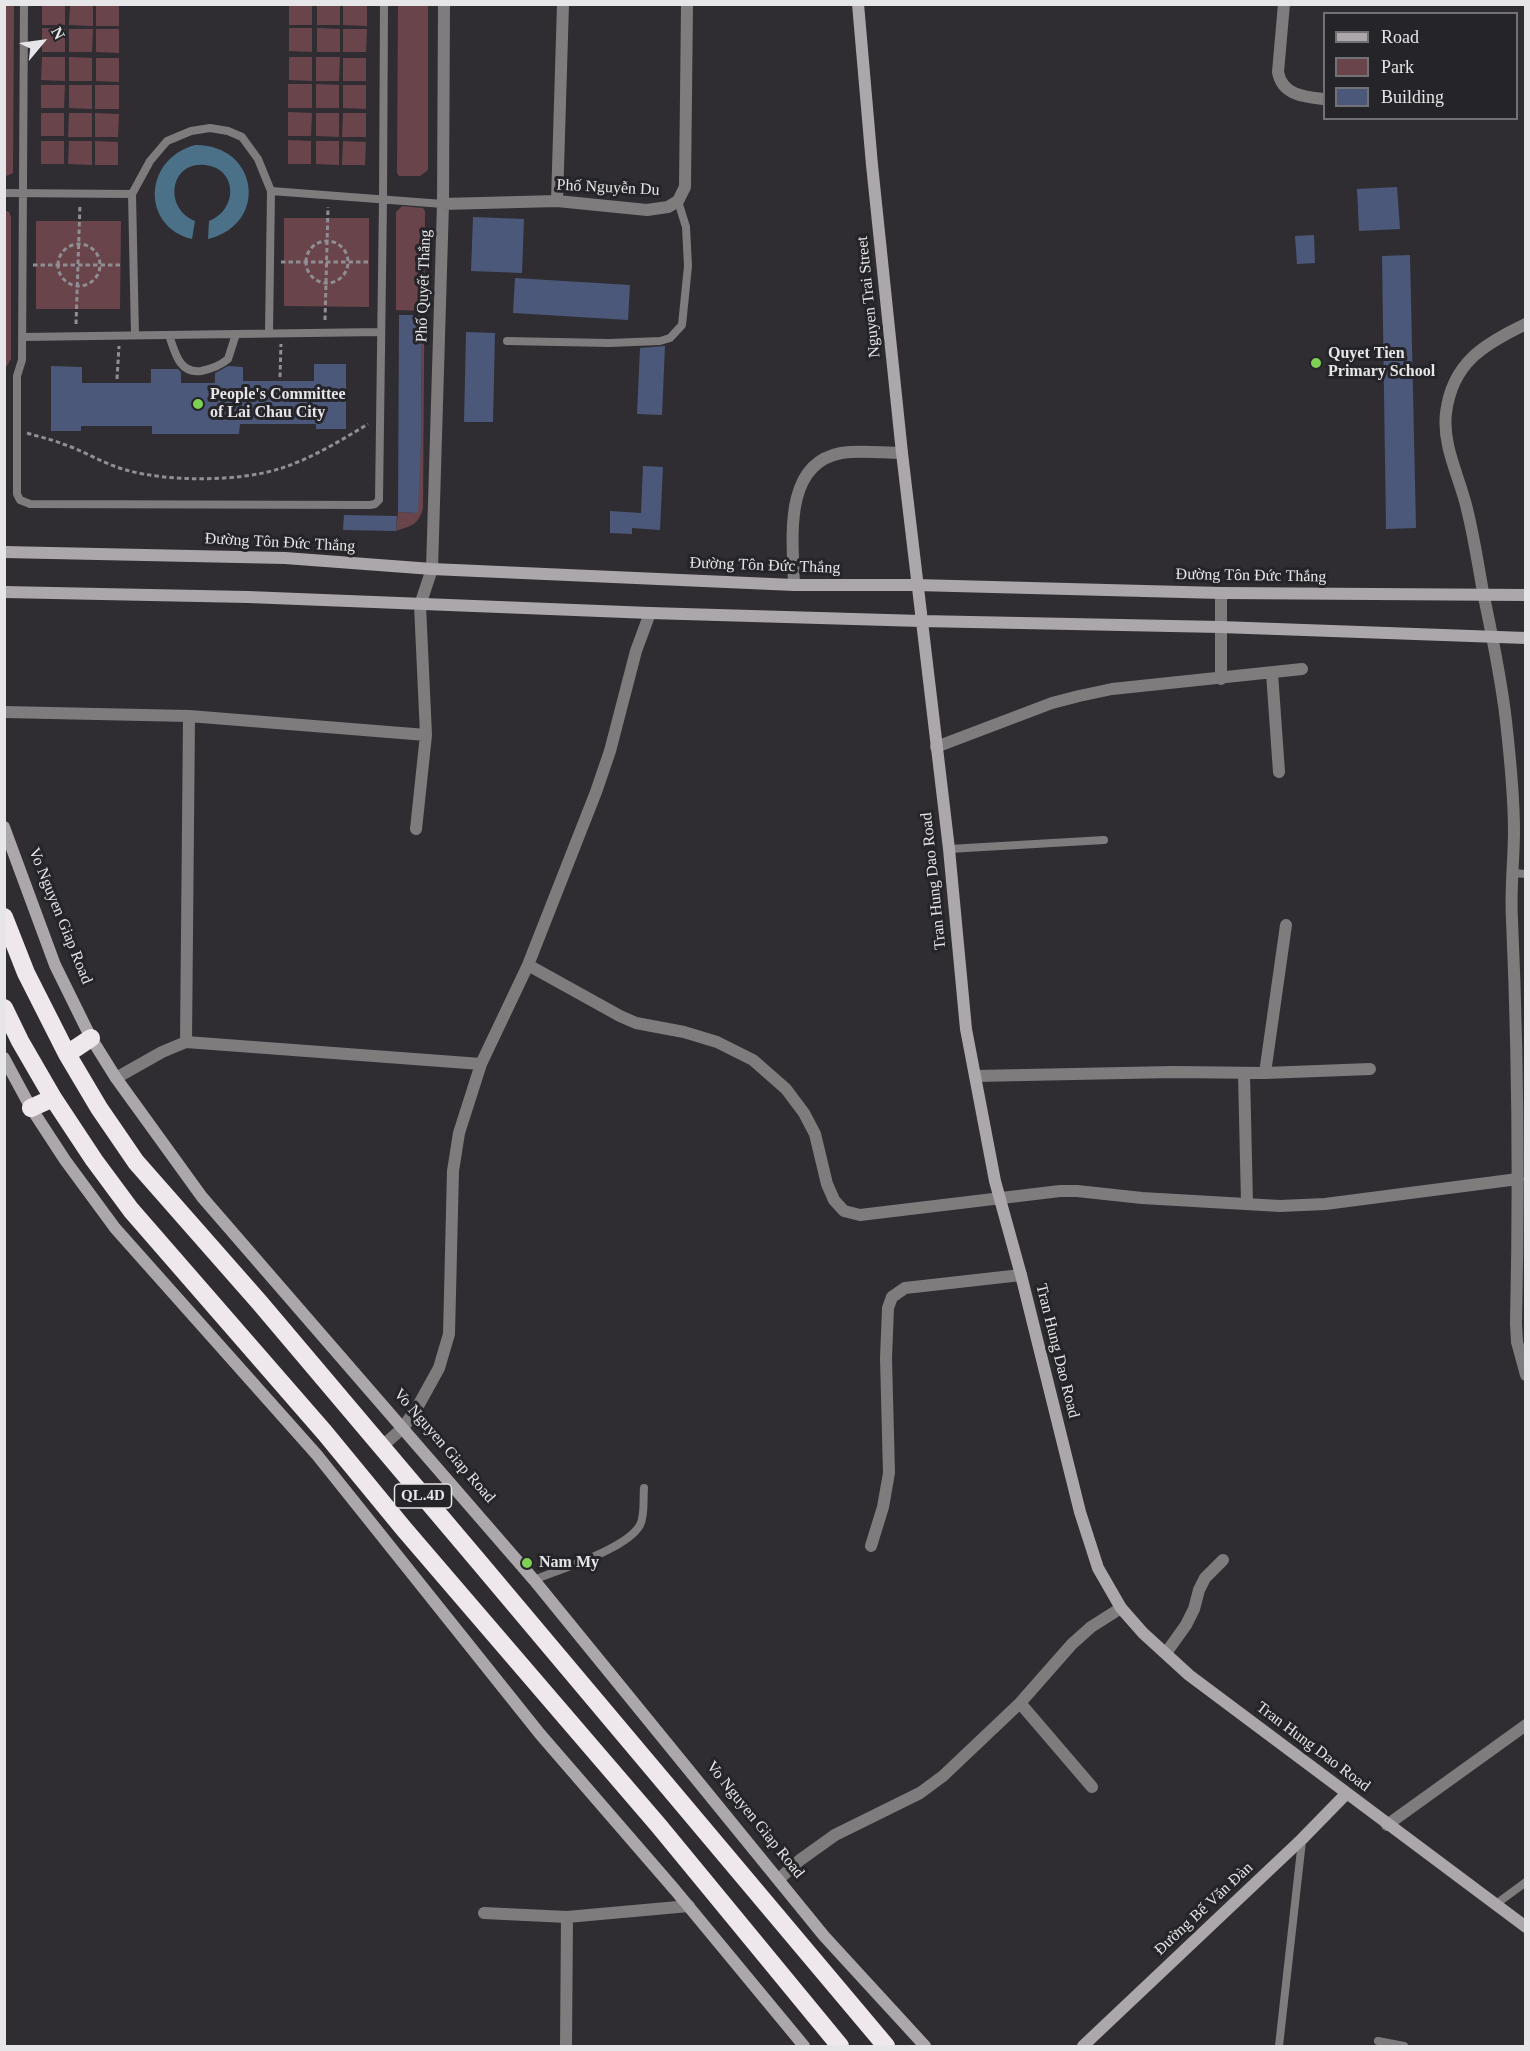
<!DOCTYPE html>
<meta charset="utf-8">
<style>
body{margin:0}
#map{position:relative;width:1530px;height:2051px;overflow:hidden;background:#2f2d32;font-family:"Times New Roman",serif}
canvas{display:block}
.frame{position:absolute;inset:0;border:6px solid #e6e5e8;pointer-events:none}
.legend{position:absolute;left:1323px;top:12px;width:195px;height:108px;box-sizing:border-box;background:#252428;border:2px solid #727175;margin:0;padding:8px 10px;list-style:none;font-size:18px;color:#e6e5e8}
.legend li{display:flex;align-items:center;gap:12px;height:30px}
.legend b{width:30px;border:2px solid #727175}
.north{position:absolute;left:12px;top:12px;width:60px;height:60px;-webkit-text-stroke:4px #252428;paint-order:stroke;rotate:61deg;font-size:16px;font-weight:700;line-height:24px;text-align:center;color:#e6e5e8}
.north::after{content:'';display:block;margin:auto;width:21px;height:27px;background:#e6e5e8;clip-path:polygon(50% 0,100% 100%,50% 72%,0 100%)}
</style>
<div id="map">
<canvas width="1530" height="2051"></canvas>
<div class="frame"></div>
<ul class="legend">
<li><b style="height:8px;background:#aba7aa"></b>Road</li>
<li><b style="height:16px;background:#69454b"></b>Park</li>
<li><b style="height:16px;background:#4c5879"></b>Building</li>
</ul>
<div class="north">N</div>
</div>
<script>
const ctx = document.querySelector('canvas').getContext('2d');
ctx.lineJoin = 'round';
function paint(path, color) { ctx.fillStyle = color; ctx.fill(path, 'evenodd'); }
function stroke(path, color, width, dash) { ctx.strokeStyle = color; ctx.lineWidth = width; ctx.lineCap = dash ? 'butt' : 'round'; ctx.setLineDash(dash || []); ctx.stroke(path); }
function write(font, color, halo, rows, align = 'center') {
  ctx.font = font + ' "Times New Roman",serif'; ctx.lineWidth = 6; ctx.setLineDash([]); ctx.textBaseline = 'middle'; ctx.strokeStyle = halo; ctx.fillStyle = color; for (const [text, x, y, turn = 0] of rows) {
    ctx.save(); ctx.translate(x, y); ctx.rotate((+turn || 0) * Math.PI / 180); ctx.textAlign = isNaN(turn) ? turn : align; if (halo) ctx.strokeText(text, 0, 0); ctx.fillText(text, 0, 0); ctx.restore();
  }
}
const green = new Path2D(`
 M 5,4 L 14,5 L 13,173 L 4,177 Z
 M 42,5 L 65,5 L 65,25 L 42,25 Z
 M 70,5 L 93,5 L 93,26 L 69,25 Z
 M 96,5 L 119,5 L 119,26 L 96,26 Z
 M 289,5 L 312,5 L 312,25 L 289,25 Z
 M 317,5 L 340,5 L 340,25 L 317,25 Z
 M 343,5 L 367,5 L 367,26 L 343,25 Z
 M 398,5 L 428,5 L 428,170 L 420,176 L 399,176 L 397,173 Z
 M 42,28 L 65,29 L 65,52 L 42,52 Z
 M 289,28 L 312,28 L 312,52 L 289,51 Z
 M 317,28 L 340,29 L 340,52 L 317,52 Z
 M 69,29 L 93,29 L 92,52 L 69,52 Z
 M 96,29 L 119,29 L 119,53 L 96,52 Z
 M 343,29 L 367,29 L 366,52 L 343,52 Z
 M 42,57 L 65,57 L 65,81 L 41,80 Z
 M 69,57 L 92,58 L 92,81 L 69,81 Z
 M 289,57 L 312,57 L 312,81 L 289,80 Z
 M 316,57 L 340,57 L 339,81 L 316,81 Z
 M 96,58 L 119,58 L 119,82 L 96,81 Z
 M 343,58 L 366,58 L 366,81 L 343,81 Z
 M 288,84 L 312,84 L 312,108 L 288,108 Z
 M 316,84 L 339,85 L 339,108 L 316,108 Z
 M 41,85 L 65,85 L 64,108 L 41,108 Z
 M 69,85 L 92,85 L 92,109 L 69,108 Z
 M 95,85 L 119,85 L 119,109 L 95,109 Z
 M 343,85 L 366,85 L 366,109 L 343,108 Z
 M 288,112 L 312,113 L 311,136 L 288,136 Z
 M 41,113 L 64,113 L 64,136 L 41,136 Z
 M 69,113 L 92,113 L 92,137 L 68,137 Z
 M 95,113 L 119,114 L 118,137 L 95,137 Z
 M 316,113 L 339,113 L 339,137 L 316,136 Z
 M 343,113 L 366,113 L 366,137 L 342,137 Z
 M 288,140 L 311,141 L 311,164 L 288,164 Z
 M 41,141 L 64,141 L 64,164 L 41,164 Z
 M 69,141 L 92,141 L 92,165 L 68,164 Z
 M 95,141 L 118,142 L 118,165 L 95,165 Z
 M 316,141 L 339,141 L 339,165 L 316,164 Z
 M 343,141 L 366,142 L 365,165 L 342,165 Z
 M 402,206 L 423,208 L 425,211 L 423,508 C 418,526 412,525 396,531 L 398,512 L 417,513 L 421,442 L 422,311 L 396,310 L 396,212 Z
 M 4,210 L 9,212 L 11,217 L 11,359 L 5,369 L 6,524 L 5,524 Z
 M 284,218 L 369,218 L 369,307 L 284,306 Z
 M 36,221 L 121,221 L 120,309 L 36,309 Z`);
const water = new Path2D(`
 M 195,145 C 258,144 270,224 208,239 L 209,221 C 239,209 237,168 205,165 C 170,161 163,208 195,221 L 192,239 C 142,227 142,160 195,145 Z`);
const building = new Path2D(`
 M 1397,187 L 1400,229 L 1359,231 L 1357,189 Z
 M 473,217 L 524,219 L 522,273 L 471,271 Z
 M 1314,235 L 1315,263 L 1297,264 L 1295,236 Z
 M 1410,255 L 1416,528 L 1386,529 L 1382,256 Z
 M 515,278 L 630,285 L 628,320 L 513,313 Z
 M 399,315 L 422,315 L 421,443 L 418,513 L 398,512 Z
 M 466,332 L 495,333 L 493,422 L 464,422 Z
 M 665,346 L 662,415 L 637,414 L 640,348 Z
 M 314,364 L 346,364 L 346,429 L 316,429 L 316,424 L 240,424 L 239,434 L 152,434 L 152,426 L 81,426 L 81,431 L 51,431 L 51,366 L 82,367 L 82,383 L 151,383 L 151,369 L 178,369 L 181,372 L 181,383 L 215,383 L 215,373 L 228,366 L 243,367 L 243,381 L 314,381 Z
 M 643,466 L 663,467 L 660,530 L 632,528 L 632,534 L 610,533 L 610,511 L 641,513 Z
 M 344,515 L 397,516 L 396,531 L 343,530 Z`);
const path = new Path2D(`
 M306 262a21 21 0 1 1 42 0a21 21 0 1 1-42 0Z
 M58 265a21 21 0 1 1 42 0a21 21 0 1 1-42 0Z
 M 281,262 L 371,262
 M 33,265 L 123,265
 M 325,320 L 328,207
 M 76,324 L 80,204
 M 280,377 L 281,344
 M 117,379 L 119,346
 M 27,433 C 39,437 51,439 63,444 C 84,451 104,464 126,470 C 168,482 240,482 282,468 C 312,458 340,441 368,424`);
const lane = new Path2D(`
 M 24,4 L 22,360 L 17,376 L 17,494 L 20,500 L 30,504 L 370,505 L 375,504 L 379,500 L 383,200 L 384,4
 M 271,191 L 443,204
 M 4,193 L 132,194
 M 135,335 L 132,194 L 150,161 L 167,141 L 191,131 L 210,128 L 228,131 L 242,137 L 258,159 L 271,191 L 269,333
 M 169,335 C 175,352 179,374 201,371 C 211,369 221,365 228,359 L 236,334
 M 22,337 L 380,332
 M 507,341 L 609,343 L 660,341 L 670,338 L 682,325 L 688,266 L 686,227 L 678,201
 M 949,849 L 1104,840
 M 1513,873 L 1526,874
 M 534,1580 C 560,1569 627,1549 640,1525 C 645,1516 643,1499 644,1488
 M 1496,1904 L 1526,1882
 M 1378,2041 L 1404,2046
 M 1279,2046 L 1302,1841`);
const street = new Path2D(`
 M 1284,4 L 1278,72 C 1282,95 1304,97 1324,99
 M 557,201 L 563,4
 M 443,204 L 557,201 L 647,210 L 668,207 L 678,201 L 685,187 L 687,4
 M 1526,324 C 1484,344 1452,363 1446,413 C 1442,446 1460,478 1467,509 C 1474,537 1478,564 1483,592 C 1492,635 1501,677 1506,721 C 1510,757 1514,794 1514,831 C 1514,861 1510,890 1512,920 C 1518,1054 1519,1189 1516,1324 L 1517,1342 L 1526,1375
 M 794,585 C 793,541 782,464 841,453 C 860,450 882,453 902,453
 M 1272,673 L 1279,772
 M 1221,679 L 1221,593
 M 4,712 L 189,716 L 426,735
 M 936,747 L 1052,703 L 1079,696 L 1112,689 L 1302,669
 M 416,829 L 426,735 L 420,605 L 432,569 L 443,204 L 444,4
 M 528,965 L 620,1016 L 636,1023 L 684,1032 L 717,1042 L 753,1060 L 786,1089 L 804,1113 L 815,1134 L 827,1184 L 834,1200 L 844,1211 L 860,1215 L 1060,1191 L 1077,1191 L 1142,1198 L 1280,1206 L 1325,1204 L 1518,1179
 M 186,1042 L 189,716
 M 1244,1073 L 1247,1203
 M 1265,1073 L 1286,925
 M 975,1076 L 1173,1072 L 1265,1073 L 1370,1069
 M 116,1078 L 162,1052 L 186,1042 L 481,1064
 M 381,1447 L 403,1428 L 418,1406 L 439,1368 L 449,1334 L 453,1171 L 459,1133 L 481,1064 L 528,965 L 596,792 L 610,751 L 636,651 L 650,613
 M 871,1546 L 883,1507 L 889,1473 L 886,1358 L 888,1308 L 892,1297 L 905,1288 L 1021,1275
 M 1166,1653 L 1186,1625 L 1194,1609 L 1199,1590 L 1205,1578 L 1223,1560
 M 1020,1703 L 1092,1787
 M 1387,1825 L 1526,1725
 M 779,1879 L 800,1860 L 835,1835 L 920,1793 L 943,1776 L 1020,1703 L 1072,1644 L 1091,1627 L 1121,1608
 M 484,1913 L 567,1917
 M 566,2046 L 567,1917 L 689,1906`);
const secondary = new Path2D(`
 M 858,4 L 872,165 L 902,453 L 949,849 L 966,1029 L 995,1181 L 1021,1275 L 1080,1512 L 1098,1568 L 1121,1608 L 1143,1633 L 1189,1675 L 1526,1927
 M 4,552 L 285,558 L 432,569 L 794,585 L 916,585 L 1221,593 L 1526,595
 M 4,592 L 248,597 L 650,613 L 921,621 L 1221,627 L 1526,638
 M 4,827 L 55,965 L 91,1038 L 116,1078 L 202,1197 L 534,1580 L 824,1936 L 925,2046
 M 4,1058 L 31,1108 L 65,1160 L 115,1228 L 317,1455 L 540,1734 L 675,1890 L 804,2046
 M 1083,2046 L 1302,1839 L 1346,1794`);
const highway = new Path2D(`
 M 4,917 L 26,973 L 67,1054 L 99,1108 L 136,1162 L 260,1303 L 479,1562 L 886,2046
 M 4,1008 L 20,1041 L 53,1098 L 94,1160 L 131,1210 L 325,1433 L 404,1529 L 659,1826 L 840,2046
 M 67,1054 L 91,1038
 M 31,1108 L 53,1098`);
const markers = [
 [1316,363,6,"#7dd154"],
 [198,404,6,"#7dd154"],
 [527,1563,6,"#7dd154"]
];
const shields = [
 [423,1496,57]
];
const shieldNames = [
 ["QL.4D",423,1496]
];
const streetNames = [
 ["Phố Nguyễn Du",608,188,3],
 ["Phố Quyết Thắng",424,286,-88],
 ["Nguyen Trai Street",869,297,-96],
 ["Đường Tôn Đức Thắng",280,543,3],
 ["Đường Tôn Đức Thắng",765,566,2],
 ["Đường Tôn Đức Thắng",1251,576,1],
 ["Tran Hung Dao Road",934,881,-96],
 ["Vo Nguyen Giap Road",60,916,68],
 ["Tran Hung Dao Road",1057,1351,76],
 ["Vo Nguyen Giap Road",444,1446,49],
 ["Tran Hung Dao Road",1313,1747,37],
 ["Vo Nguyen Giap Road",755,1820,51],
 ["Đường Bế Văn Đàn",1204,1909,-43]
];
const poiNames = [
 ["Quyet Tien",1328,354],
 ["Primary School",1328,372],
 ["People's Committee",210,395],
 ["of Lai Chau City",210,413],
 ["Nam My",539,1563]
];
paint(green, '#69454b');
paint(water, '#4a7188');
paint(building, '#4c5879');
stroke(path, '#8f8e92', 3, [4.5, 3]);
stroke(lane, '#7e7c7d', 8);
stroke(street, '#7e7c7d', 12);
stroke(secondary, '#aba7aa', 12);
stroke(highway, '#eee8ec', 18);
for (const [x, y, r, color] of markers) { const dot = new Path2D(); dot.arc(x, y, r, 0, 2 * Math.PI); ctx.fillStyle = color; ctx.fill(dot); stroke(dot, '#252428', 2); }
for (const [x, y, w] of shields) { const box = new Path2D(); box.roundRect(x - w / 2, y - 12, w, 24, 4.5); ctx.fillStyle = '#252428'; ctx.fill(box); stroke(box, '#e6e5e8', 1.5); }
write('bold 15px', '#e6e5e8', null, shieldNames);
write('16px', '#e6e5e8', '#252428', streetNames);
write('bold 16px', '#e6e5e8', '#252428', poiNames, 'left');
</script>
